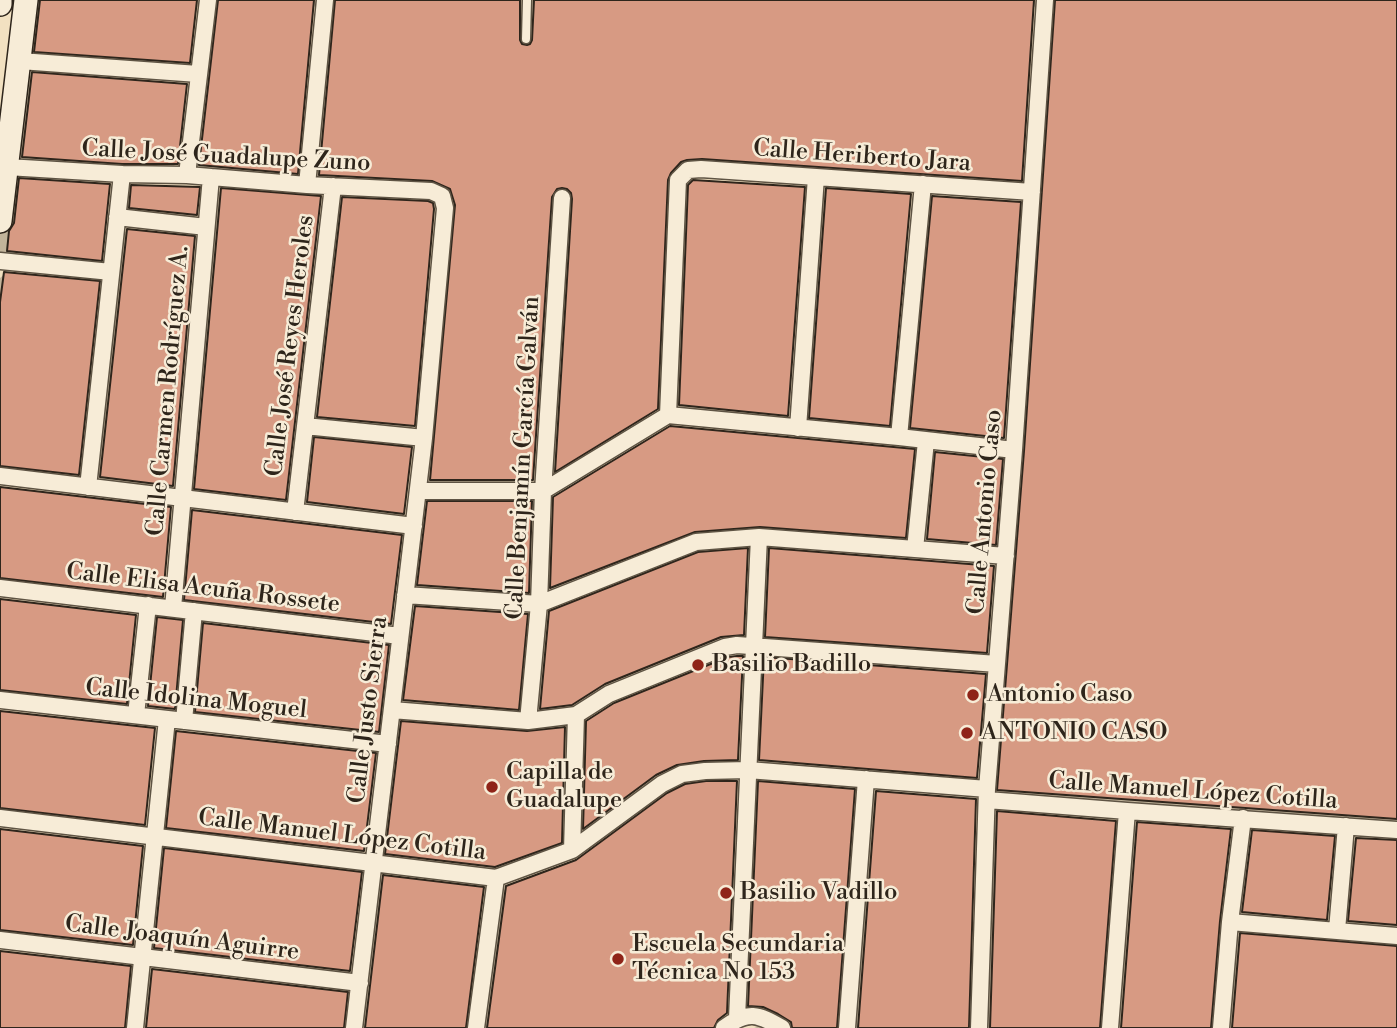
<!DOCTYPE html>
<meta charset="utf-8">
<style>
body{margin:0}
canvas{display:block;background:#f2e1c1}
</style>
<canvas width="1397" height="1028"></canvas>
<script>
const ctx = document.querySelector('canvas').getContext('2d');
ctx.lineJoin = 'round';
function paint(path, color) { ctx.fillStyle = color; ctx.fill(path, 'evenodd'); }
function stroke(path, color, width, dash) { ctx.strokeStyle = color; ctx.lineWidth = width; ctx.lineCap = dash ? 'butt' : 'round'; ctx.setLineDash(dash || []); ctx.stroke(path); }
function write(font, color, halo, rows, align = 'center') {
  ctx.font = font + ' "Libre Bodoni",serif'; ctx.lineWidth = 5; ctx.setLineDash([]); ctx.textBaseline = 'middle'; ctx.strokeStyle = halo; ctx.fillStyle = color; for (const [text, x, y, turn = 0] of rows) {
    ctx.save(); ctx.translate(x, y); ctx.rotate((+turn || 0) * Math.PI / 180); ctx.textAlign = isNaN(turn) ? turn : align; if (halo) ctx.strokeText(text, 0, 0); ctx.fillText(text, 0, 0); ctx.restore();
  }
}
const shadow = new Path2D(`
 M 19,0 L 1397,0 L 1397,1028 L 1218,1028 L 1224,951 L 1240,935 L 1392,948 L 1382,941 L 1333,937 L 1340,855 L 1356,839 L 1391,841 L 1386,836 L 982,806 L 1040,17 L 1036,7 L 1032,6 L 1020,180 L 1004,196 L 684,174 L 667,176 L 656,408 L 640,425 L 540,485 L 556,209 L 549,203 L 531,480 L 515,496 L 414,496 L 440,222 L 433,202 L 413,426 L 398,441 L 302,431 L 328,214 L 343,199 L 431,203 L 415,196 L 303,190 L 319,11 L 312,4 L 296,173 L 280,189 L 184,181 L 202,12 L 196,5 L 188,62 L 172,78 L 19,67 Z
 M 32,74 L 176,164 L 161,179 L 7,172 L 17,89 Z
 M 20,180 L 100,260 L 85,275 L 0,266 L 0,235 L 5,195 Z
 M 693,182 L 787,415 L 772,430 L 665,420 L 674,201 Z
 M 132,186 L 195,215 L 180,230 L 115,222 L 117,202 Z
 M 221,190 L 284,499 L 269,514 L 180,503 L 206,205 Z
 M 826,190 L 888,425 L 873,440 L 795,432 L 811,205 Z
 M 933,197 L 1003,438 L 987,453 L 896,442 L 918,213 Z
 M 127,230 L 172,486 L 156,501 L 85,492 L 112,246 Z
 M 5,274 L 77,474 L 61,490 L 0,483 L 0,278 Z
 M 315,439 L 403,513 L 388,529 L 292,517 L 300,454 Z
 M 936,454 L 994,544 L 979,559 L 912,554 L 921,469 Z
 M 0,488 L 162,596 L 146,612 L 0,595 Z
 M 554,498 L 904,537 L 889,552 L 743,541 L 676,547 L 536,602 L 539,514 Z
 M 428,503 L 527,592 L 512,607 L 403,600 L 413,518 Z
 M 193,512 L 390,624 L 375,639 L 170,614 L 178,527 Z
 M 770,550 L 986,652 L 970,667 L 751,651 L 755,565 Z
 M 0,600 L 125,703 L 109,719 L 0,707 Z
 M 415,608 L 517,709 L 502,724 L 389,715 L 400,623 Z
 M 550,613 L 742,634 L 727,649 L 556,719 L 525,723 L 534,628 Z
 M 158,619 L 173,708 L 158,724 L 133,721 L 143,634 Z
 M 204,625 L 377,732 L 362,747 L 181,726 L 189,640 Z
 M 765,659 L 976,777 L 961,792 L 745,775 L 750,674 Z
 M 0,712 L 144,824 L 128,840 L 0,825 Z
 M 587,722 L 737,759 L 721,774 L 661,779 L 639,790 L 569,841 L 572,738 Z
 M 402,723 L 560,842 L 545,857 L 478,882 L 371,869 L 386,738 Z
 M 177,732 L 363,851 L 348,866 L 152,842 L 162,748 Z
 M 759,783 L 835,1028 L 754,1028 L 757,1027 L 746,1023 L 733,1021 L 743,799 Z
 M 876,792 L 967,1028 L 844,1028 L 860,809 Z
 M 997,813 L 1098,1028 L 975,1028 L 981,829 Z
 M 1137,824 L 1209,1028 L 1107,1028 L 1121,840 Z
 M 0,830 L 131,945 L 115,961 L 0,947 Z
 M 1253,832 L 1326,919 L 1311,934 L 1228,927 L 1238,847 Z
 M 165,850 L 348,970 L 333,986 L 140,962 L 150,865 Z
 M 383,877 L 464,1028 L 351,1028 L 367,893 Z
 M 507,887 L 714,1024 L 712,1028 L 474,1028 L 490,904 Z
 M 152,971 L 343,1028 L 132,1028 L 136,987 Z`);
const building = new Path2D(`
 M 40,0 L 197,0 L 190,63 L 34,52 Z
 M 218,0 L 314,0 L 298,174 L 199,165 Z
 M 335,0 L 520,0 L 520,40 L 522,44 L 527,45 L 530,44 L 532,40 L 534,0 L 1034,0 L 1022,181 L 702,159 L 687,160 L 681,162 L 671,173 L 668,180 L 658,409 L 555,472 L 572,199 L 571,193 L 567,189 L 562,188 L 557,189 L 552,197 L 533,480 L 430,480 L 455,205 L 450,189 L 432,181 L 319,175 Z
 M 1055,0 L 1397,0 L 1397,819 L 997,790 L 1024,451 Z
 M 32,72 L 187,84 L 178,164 L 122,164 L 22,157 Z
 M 19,178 L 110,184 L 102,261 L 7,251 L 9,231 L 14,223 Z
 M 693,180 L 805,187 L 788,416 L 679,405 L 688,185 Z
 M 131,185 L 200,187 L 197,215 L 129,208 Z
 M 221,188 L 321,196 L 286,500 L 194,489 Z
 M 826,188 L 911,194 L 890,426 L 809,418 Z
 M 932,196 L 1021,202 L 1004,438 L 910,428 Z
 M 342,197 L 428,201 L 433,203 L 434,209 L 415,426 L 317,417 Z
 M 127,229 L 195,236 L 173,486 L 100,477 Z
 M 4,272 L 100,281 L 79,475 L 0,466 L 0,302 Z
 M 670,426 L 915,449 L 906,538 L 760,527 L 695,532 L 550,588 L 553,497 Z
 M 314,437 L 412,447 L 404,514 L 307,502 Z
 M 935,452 L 1003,459 L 996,545 L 927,539 Z
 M 0,487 L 171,507 L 163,597 L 0,578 Z
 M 427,501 L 532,501 L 529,593 L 417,585 Z
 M 192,510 L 402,535 L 391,624 L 184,600 Z
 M 748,548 L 744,635 L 721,637 L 605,684 L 572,705 L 540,709 L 549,611 L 698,552 Z
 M 769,548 L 994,566 L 987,653 L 765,637 Z
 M 0,599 L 136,615 L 127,704 L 0,690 Z
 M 415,606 L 528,614 L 519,710 L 403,700 Z
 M 157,617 L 183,620 L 175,709 L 148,706 Z
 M 203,623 L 389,645 L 379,732 L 195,712 Z
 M 737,656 L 743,656 L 738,760 L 704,761 L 677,765 L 656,775 L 583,829 L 586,721 L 614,703 L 728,657 Z
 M 764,657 L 986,674 L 977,778 L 759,760 Z
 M 0,711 L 155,728 L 145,825 L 0,808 Z
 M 401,721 L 527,731 L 565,727 L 562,843 L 495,867 L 385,854 Z
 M 176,731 L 376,753 L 364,851 L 166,828 Z
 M 706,781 L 737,781 L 727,1013 L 718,1020 L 714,1028 L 487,1028 L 506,886 L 576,860 L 667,793 L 685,784 Z
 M 758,781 L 855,789 L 837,1028 L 792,1028 L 791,1022 L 778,1014 L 763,1007 L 748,1006 Z
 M 876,791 L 976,799 L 969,1028 L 858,1028 Z
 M 997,811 L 1116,821 L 1100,1028 L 990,1028 Z
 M 1137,822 L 1231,829 L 1220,921 L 1211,1028 L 1121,1028 Z
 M 0,829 L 143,846 L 133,945 L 0,930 Z
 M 1252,830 L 1335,836 L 1327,920 L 1242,912 Z
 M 1356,838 L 1397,840 L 1397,925 L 1348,921 Z
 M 164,848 L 362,872 L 350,971 L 154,948 Z
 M 383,875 L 484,887 L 466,1028 L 365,1028 Z
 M 1240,933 L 1397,946 L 1397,1028 L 1232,1028 Z
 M 0,951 L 131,966 L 125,1028 L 0,1028 Z
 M 152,969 L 348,992 L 344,1028 L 146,1028 Z`);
const lane = new Path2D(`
 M 526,39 L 527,0`);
const street = new Path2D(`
 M 20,61 L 198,74
 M 7,167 L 122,174 L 187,175 L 307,185 L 431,191 L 442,196 L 445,208 L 424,438 L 354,1028
 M 187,175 L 208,0
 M 307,185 L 325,0
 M 117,217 L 206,227
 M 0,261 L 111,272
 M 668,415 L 678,180 L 688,170 L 701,169 L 1032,192
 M 305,426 L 424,438
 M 798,428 L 816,177
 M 899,437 L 923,184
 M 0,476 L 414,526
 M 88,487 L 122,174
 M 418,491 L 543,491 L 668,415 L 899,437 L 1014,450
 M 295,512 L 333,186
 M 915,549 L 926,441
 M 0,588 L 400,636
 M 405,595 L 539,604 L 696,542 L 759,537 L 1006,556
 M 173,608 L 211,177
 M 0,700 L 388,744
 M 392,710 L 528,721 L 576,715 L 609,694 L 725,647 L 737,645 L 997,664
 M 136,715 L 148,605
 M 184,721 L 194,611
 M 528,721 L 539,604 L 543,491 L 562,198
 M 987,800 L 1127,811 L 1397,830
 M 0,818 L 496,878 L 572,850 L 662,784 L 682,774 L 705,771 L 748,770 L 987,789
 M 572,850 L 576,715
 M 1230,922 L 1397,936
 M 1337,930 L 1346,826
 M 0,940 L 360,983
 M 737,1018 L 759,537
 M 135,1028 L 167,719
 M 476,1028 L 496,878
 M 724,1028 C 748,1010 758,1014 782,1028
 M 847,1028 L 866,779
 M 979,1028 L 987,789 L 1014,450 L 1045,0
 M 1110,1028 L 1127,811
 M 1221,1028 L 1230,922 L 1243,818`);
const secondary = new Path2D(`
 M 0,4 L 0,0
 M 0,221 L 26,0`);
const markers = [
 [698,665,7,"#8f2418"],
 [973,695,7,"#8f2418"],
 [967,733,7,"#8f2418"],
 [492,787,7,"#8f2418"],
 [726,893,7,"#8f2418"],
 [618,959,7,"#8f2418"]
];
const streetNames = [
 ["Calle José Guadalupe Zuno",226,157,3],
 ["Calle Heriberto Jara",862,157,4],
 ["Calle José Reyes Heroles",291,346,-83],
 ["Calle Carmen Rodríguez A.",169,391,-85],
 ["Calle Benjamín García Galván",524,458,-87],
 ["Calle Antonio Caso",986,512,-85],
 ["Calle Elisa Acuña Rossete",203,589,7],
 ["Calle Idolina Moguel",196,700,6],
 ["Calle Justo Sierra",369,710,-83],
 ["Calle Manuel López Cotilla",1193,792,4],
 ["Calle Manuel López Cotilla",342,836,7],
 ["Calle Joaquín Aguirre",182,939,7]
];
const poiNames = [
 ["Basilio Badillo",712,665],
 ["Antonio Caso",987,695],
 ["ANTONIO CASO",981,733],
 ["Capilla de",506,773],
 ["Guadalupe",506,801],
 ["Basilio Vadillo",740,893],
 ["Escuela Secundaria",632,945],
 ["Técnica No 153",632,973]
];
paint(shadow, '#0003');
paint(building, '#d79a83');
stroke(building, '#2e251b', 2);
stroke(lane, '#5f5444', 11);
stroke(street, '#5f5444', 19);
stroke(secondary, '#2e251b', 26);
stroke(lane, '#f7ecd7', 8);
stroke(street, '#f7ecd7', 16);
stroke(secondary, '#f7ecd7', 23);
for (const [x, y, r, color] of markers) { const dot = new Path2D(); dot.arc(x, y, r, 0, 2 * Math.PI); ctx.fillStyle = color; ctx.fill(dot); stroke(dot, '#f7ecd7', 2.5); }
write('24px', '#2e251b', '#f7ecd7', streetNames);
write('24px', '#2e251b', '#f7ecd7', poiNames, 'left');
</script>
